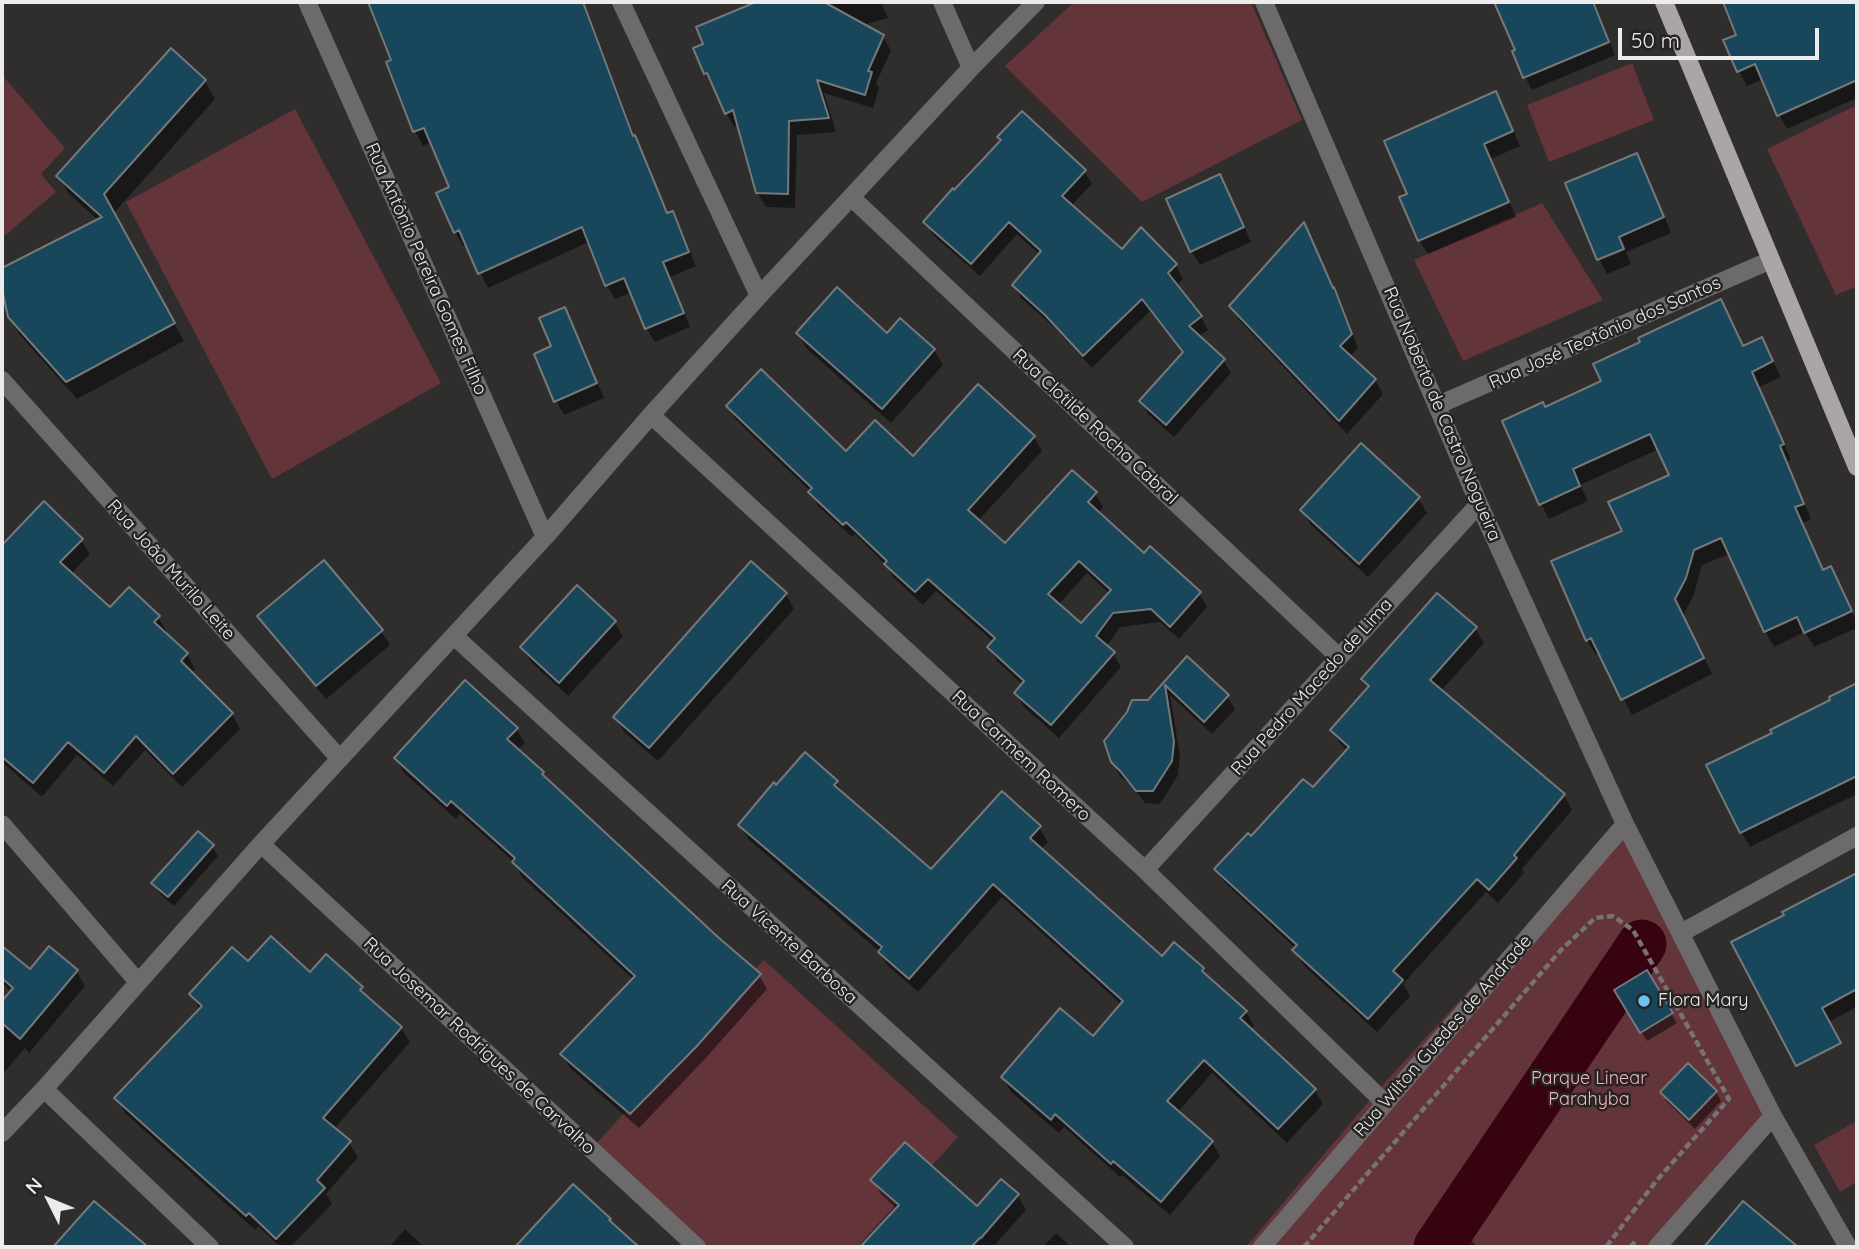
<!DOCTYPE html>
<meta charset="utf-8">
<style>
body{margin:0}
#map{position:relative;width:1859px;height:1249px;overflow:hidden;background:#302d2d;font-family:Quicksand,sans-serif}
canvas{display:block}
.frame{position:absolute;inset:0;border:4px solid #edebeb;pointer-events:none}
.north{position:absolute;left:14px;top:1165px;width:70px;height:70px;-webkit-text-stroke:5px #262323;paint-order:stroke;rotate:313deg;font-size:19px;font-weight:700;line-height:28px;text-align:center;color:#edebeb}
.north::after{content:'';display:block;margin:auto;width:24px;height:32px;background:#edebeb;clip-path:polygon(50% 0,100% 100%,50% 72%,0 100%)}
.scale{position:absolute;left:1618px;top:28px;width:201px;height:32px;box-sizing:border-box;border:4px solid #edebeb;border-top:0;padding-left:9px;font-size:21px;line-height:24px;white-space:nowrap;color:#edebeb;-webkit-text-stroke:5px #262323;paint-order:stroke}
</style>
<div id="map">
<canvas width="1859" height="1249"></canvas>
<div class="frame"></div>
<div class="north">N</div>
<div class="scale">50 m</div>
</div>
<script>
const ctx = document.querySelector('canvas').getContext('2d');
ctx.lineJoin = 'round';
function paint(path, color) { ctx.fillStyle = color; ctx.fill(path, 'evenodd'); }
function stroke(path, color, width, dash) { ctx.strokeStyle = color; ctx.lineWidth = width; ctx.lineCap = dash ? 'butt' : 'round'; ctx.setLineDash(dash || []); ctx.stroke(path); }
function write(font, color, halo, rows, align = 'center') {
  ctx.font = font + ' Quicksand,sans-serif'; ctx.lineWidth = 5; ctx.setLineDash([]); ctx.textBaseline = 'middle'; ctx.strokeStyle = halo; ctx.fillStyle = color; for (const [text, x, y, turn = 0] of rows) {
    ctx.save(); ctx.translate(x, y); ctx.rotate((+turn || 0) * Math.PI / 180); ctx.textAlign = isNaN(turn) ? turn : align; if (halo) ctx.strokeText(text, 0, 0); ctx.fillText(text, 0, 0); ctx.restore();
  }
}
const green = new Path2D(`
 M 1074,2 L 1251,2 L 1302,120 L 1142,202 L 1005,66 Z
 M 1632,63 L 1654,120 L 1549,162 L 1527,105 Z
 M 2,75 L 65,148 L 41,174 L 56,192 L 2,238 Z
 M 1857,105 L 1857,286 L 1836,295 L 1767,149 Z
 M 295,109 L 441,383 L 272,479 L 126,202 Z
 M 1542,203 L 1603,300 L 1463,361 L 1414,260 Z
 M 1625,819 L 1779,1117 L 1666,1247 L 1246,1247 L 1380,1088 Z
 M 764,960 L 958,1137 L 857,1247 L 707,1247 L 595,1145 Z
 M 1857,1121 L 1857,1182 L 1840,1192 L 1814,1145 Z`);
const shadow = new Path2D(`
 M 372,2 L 584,2 L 636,140 L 643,152 L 668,215 L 672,213 L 680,227 L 696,266 L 670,277 L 690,327 L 655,342 L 646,328 L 632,292 L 615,299 L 607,285 L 589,242 L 488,288 L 467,245 L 463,246 L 455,232 L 451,188 L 432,142 L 423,146 L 415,131 L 388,63 L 393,61 L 370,3 Z
 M 761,2 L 881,2 L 888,18 L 862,25 L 883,36 L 891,51 L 876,83 L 879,88 L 873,108 L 824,93 L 836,132 L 797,135 L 795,208 L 766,207 L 757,192 L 739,125 L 734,127 L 705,73 L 705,45 L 698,28 Z
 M 1495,2 L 1594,2 L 1615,55 L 1532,90 L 1525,77 L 1517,51 Z
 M 1724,2 L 1857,2 L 1857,98 L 1787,129 L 1779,115 L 1763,79 L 1747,86 L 1739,71 L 1726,41 L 1738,36 Z
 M 171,51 L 205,81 L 215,99 L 114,213 L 184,341 L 77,399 L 20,335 L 9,316 L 2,280 L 2,270 L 99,221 L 69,194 L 58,176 Z
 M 1495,94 L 1504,108 L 1520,146 L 1491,159 L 1516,217 L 1428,254 L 1419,240 L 1409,195 Z
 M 999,137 L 1084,171 L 1092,184 L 1071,206 L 1122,251 L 1141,230 L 1176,265 L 1183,279 L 1176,286 L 1201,317 L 1208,330 L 1198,337 L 1223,360 L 1231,373 L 1174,437 L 1148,414 L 1141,401 L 1183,353 L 1150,311 L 1092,368 L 1055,328 L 1021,298 L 1014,285 L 1040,255 L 1017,234 L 980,276 L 933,235 L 926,222 L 1002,141 Z
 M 1636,155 L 1645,170 L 1671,233 L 1626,252 L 1631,264 L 1607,274 L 1599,259 L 1567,184 Z
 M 1220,176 L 1228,191 L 1251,242 L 1200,265 L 1191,251 Z
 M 1311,238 L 1341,302 L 1358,348 L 1349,357 L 1375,380 L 1383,394 L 1347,434 L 1239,320 L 1231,306 Z
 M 1720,301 L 1744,348 L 1761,339 L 1781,377 L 1759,387 L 1791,460 L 1787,462 L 1811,519 L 1803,523 L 1824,571 L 1830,568 L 1839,583 L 1857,623 L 1857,628 L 1814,647 L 1805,632 L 1774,647 L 1765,631 L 1729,554 L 1702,565 L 1694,594 L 1683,616 L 1712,674 L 1632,715 L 1600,653 L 1596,655 L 1587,640 L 1625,532 L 1671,476 L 1659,449 L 1580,485 L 1588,501 L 1549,519 L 1541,504 L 1545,409 L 1604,382 L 1642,343 Z
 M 564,309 L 572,324 L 604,398 L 564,415 L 556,401 L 553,347 Z
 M 900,321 L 934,350 L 943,365 L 891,423 L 806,348 L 798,333 L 887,335 Z
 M 728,406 L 846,454 L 913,458 L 1034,437 L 1042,451 L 978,521 L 1005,546 L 1095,493 L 1103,507 L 1098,513 L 1144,555 L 1199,593 L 1207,607 L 1179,639 L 1160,622 L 1120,627 L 1106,647 L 1113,653 L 1121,667 L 1059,738 L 1024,707 L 1016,693 L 1023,685 L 997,661 L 989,647 L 994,642 L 936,591 L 923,605 L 894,578 L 886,565 L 855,534 L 852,537 L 818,506 L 811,492 L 736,420 ZM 1087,573 L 1110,594 L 1081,625 L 1058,605 Z
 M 1418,498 L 1427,513 L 1368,577 L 1311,525 L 1302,510 Z
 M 44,504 L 81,540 L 90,554 L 71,574 L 110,609 L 158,617 L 167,632 L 165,634 L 187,654 L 195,669 L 191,673 L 232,714 L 240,729 L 182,787 L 145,750 L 113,786 L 77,755 L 42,797 L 2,762 L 2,741 L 8,734 L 2,729 L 2,547 Z
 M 786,594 L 794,609 L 658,761 L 624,732 L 616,717 Z
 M 260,617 L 381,631 L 390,645 L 326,699 L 268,631 Z
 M 614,622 L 623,636 L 568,696 L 531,662 L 522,648 Z
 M 1475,628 L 1484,643 L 1441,691 L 1564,795 L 1572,810 L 1522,869 L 1524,873 L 1498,903 L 1486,892 L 1403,984 L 1410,996 L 1377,1032 L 1303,965 L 1296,949 L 1225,883 L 1216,869 L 1313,790 L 1348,751 L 1341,745 L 1332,730 L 1369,689 L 1363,679 Z
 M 1187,659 L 1227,696 L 1235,709 L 1212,734 L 1170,695 L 1180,756 L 1178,775 L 1160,804 L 1145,803 L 1131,785 L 1120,776 L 1112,762 L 1148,702 Z
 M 1857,685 L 1857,794 L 1750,847 L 1741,832 L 1774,734 L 1832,700 L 1831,698 Z
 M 516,729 L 525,743 L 517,751 L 543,773 L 548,782 L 759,975 L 767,989 L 703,1061 L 639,1128 L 570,1068 L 562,1054 L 634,980 L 522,877 L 514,862 L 460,814 L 456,819 L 404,773 L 396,758 Z
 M 836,782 L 845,796 L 931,871 L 1039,827 L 1048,842 L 1040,850 L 1162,958 L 1174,944 L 1203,970 L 1208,979 L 1246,1012 L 1254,1026 L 1250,1030 L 1315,1090 L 1323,1104 L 1287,1143 L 1212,1073 L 1178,1112 L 1212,1142 L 1220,1156 L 1170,1215 L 1122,1175 L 1120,1177 L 1064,1127 L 1059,1133 L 1011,1092 L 1003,1078 L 1093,1039 L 1122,1005 L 1002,897 L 918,992 L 888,966 L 879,951 L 748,839 L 740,825 L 776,787 Z
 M 212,846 L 218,856 L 174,906 L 159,893 L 153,883 Z
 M 1857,875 L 1857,1007 L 1828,1022 L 1790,1050 L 1785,913 Z
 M 49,948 L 77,972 L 85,986 L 29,1053 L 25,1048 L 2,1075 L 2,1004 L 12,993 L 2,982 L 2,964 L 10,955 L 30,972 Z
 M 248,964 L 310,974 L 361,988 L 368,999 L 401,1028 L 410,1042 L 334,1129 L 349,1143 L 358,1157 L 326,1194 L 332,1204 L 290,1247 L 280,1247 L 258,1226 L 255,1230 L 125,1113 L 117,1098 L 200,1010 L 191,994 Z
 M 1646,972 L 1677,1023 L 1647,1041 L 1616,991 Z
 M 1716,1092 L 1721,1101 L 1695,1129 L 1667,1102 L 1662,1093 Z
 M 873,1180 L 977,1209 L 1001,1181 L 1018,1196 L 1026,1210 L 993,1247 L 863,1247 L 897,1209 L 881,1194 Z
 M 574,1187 L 609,1220 L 613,1227 L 636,1247 L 520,1247 Z
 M 405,1229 L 424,1247 L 389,1247 Z
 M 1056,1233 L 1071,1247 L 1043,1247 Z
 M 1471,1240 L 1478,1247 L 1466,1247 Z`);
const river = new Path2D(`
 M 1438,1247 L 1642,944`);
const building = new Path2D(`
 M 368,2 L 583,2 L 633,136 L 635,135 L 667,213 L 673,211 L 689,252 L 663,262 L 684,313 L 645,329 L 624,278 L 605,286 L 582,227 L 478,274 L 459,230 L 454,233 L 436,193 L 449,187 L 424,128 L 413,132 L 386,62 L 391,60 Z
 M 756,2 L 824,2 L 884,35 L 868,71 L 872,72 L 865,95 L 817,80 L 829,118 L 789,121 L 788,194 L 756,193 L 733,110 L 725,114 L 707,73 L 704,74 L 693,48 L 703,44 L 696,27 Z
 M 1494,2 L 1593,2 L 1609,42 L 1523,78 L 1512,51 L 1515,50 Z
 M 1723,2 L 1857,2 L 1857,80 L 1777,116 L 1755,64 L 1737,72 L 1723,40 L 1736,35 Z
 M 171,48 L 206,80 L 104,194 L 175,323 L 66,382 L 8,317 L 2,289 L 2,268 L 102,217 L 56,176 Z
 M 1496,91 L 1513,131 L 1484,144 L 1509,202 L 1418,241 L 1399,197 L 1407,194 L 1384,141 Z
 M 1022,111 L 1086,170 L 1062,196 L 1122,249 L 1141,227 L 1177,264 L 1168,273 L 1202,316 L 1189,326 L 1225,359 L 1166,425 L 1139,401 L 1183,352 L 1142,299 L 1083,356 L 1045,315 L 1012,285 L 1041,251 L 1009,222 L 971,264 L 923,222 L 953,188 L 954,190 L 1001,140 L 997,137 Z
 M 1637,153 L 1664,217 L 1619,237 L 1624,249 L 1597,260 L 1565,183 Z
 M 1220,174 L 1244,227 L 1190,252 L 1166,199 Z
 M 1304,222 L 1333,288 L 1334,287 L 1352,334 L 1340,346 L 1376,379 L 1339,421 L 1229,306 Z
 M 837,287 L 887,333 L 900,318 L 935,349 L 882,409 L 796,333 Z
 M 1721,299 L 1743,346 L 1762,337 L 1773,361 L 1752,372 L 1784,444 L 1780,446 L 1804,504 L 1795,507 L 1823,570 L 1831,566 L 1852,611 L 1804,633 L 1797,617 L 1764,632 L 1721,538 L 1694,550 L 1686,578 L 1675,599 L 1704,658 L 1621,700 L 1591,638 L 1586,641 L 1551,561 L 1622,531 L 1608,502 L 1669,475 L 1650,434 L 1573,469 L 1580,486 L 1539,505 L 1502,421 L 1543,402 L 1545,407 L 1601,381 L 1593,364 L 1640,342 L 1638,338 Z
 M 565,307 L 597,383 L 554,402 L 534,354 L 551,346 L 539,318 Z
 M 761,369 L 846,451 L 875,420 L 913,456 L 978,384 L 1035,436 L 968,510 L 1005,543 L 1072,470 L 1097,492 L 1088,502 L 1144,553 L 1150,546 L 1201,592 L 1170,627 L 1151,609 L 1113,613 L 1096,636 L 1115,652 L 1051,725 L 1014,693 L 1024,681 L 987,647 L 995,638 L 928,579 L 915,592 L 884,564 L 887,561 L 846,522 L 843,525 L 808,492 L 812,488 L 726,406 ZM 1079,561 L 1111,590 L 1081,623 L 1048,594 Z
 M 1361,443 L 1420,497 L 1359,564 L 1300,510 Z
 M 44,501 L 83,539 L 60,562 L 110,607 L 129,587 L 160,616 L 154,622 L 188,653 L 181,661 L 233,713 L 173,774 L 136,736 L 104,773 L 68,742 L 33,783 L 2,757 L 2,545 Z
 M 324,560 L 383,630 L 316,686 L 257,616 Z
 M 751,561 L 787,593 L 649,748 L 613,717 Z
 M 577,585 L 616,621 L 559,683 L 520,647 Z
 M 1437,593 L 1477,627 L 1430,680 L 1565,794 L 1514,855 L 1517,858 L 1489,890 L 1477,879 L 1393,971 L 1403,980 L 1368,1019 L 1292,950 L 1297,945 L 1214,869 L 1248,833 L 1251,836 L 1303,779 L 1313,787 L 1349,747 L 1330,730 L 1369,686 L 1361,679 Z
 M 1187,656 L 1229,695 L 1204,722 L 1165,685 L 1174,742 L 1172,761 L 1153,791 L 1136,791 L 1121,772 L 1111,762 L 1104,741 L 1127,712 L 1132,700 L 1148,700 Z
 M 465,680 L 518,728 L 507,739 L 544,772 L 542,774 L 719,938 L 761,974 L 696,1047 L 630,1114 L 560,1054 L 635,976 L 512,862 L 515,858 L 451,801 L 447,806 L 394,758 Z
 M 1857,683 L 1857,776 L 1740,833 L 1706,765 L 1772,733 L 1770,730 L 1830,700 L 1829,697 Z
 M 805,752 L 838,781 L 834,785 L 931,869 L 1002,791 L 1041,826 L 1030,838 L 1162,956 L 1174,942 L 1204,968 L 1202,971 L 1247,1011 L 1240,1018 L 1316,1089 L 1278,1129 L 1204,1060 L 1167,1101 L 1213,1141 L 1161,1202 L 1113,1161 L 1111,1164 L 1055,1114 L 1051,1120 L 1001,1077 L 1060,1008 L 1093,1036 L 1123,1001 L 993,884 L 909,979 L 878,952 L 882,947 L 738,825 L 774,782 L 776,785 Z
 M 198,831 L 214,845 L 168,897 L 151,883 Z
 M 1857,873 L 1857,989 L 1822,1008 L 1841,1043 L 1796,1066 L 1731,942 L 1784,915 L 1782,912 Z
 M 271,936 L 310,972 L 326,954 L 363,987 L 360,990 L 402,1027 L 323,1118 L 351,1141 L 317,1180 L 325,1188 L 276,1239 L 249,1213 L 246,1216 L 114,1098 L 202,1006 L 189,994 L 232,947 L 248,961 Z
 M 2,946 L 30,969 L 49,946 L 78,970 L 20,1039 L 2,1023 L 2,1001 L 13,988 L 2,978 Z
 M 1647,970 L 1673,1013 L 1640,1033 L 1614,990 Z
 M 1688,1063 L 1717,1091 L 1689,1120 L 1660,1092 Z
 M 905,1142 L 977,1206 L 1001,1179 L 1019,1194 L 981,1238 L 980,1238 L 971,1247 L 860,1247 L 899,1205 L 870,1180 Z
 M 573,1184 L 611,1219 L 609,1220 L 639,1247 L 515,1247 Z
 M 94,1201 L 148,1247 L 53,1247 Z
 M 1743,1201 L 1798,1247 L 1704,1247 Z`);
const path = new Path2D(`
 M 1304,1247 L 1561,950 L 1595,918 L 1613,916 L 1633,930 L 1729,1099 L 1657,1180 L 1606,1247
 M 1630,1247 L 1637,1240`);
const minor = new Path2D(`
 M 307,2 L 545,537
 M 621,2 L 759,296
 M 942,2 L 971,68
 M 1264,2 L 1479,504 L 1625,824 L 1773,1116 L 1848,1247
 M 852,198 L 1339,657
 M 2,380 L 340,759
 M 1438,405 L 1771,260
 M 651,415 L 1145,870 L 1385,1103
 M 454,636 L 1125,1247
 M 2,824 L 138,982
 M 261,844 L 697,1247
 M 1145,870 L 1479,504
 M 1681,933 L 1857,836
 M 44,1089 L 210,1247
 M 2,1133 L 44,1089 L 261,844 L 545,537 L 651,415 L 759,296 L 971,68 L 1036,2
 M 1262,1247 L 1625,824
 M 1657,1247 L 1773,1116`);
const major = new Path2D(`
 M 1664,2 L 1857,467`);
const markers = [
 [1644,1001,7,"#68c4f0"]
];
const streetNames = [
 ["Rua Antônio Pereira Gomes Filho",426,269,66],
 ["Rua José Teotônio dos Santos",1605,333,-24],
 ["Rua Noberto de Castro Nogueira",1442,414,67],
 ["Rua Clotilde Rocha Cabral",1095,427,43],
 ["Rua João Murilo Leite",171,570,48],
 ["Rua Pedro Macedo de Lima",1312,687,-48],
 ["Rua Carmem Romero",1021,756,43],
 ["Rua Vicente Barbosa",789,942,42],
 ["Rua Wilton Guedes de Andrade",1443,1036,-49],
 ["Rua Josemar Rodrigues de Carvalho",479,1046,43]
];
const poiNames = [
 ["Flora Mary",1658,1001]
];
const parkNames = [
 ["Parque Linear",1589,1079],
 ["Parahyba",1589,1100]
];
paint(green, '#64343b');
paint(shadow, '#0007');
stroke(river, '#380311', 49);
paint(building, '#18465b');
stroke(building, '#75787a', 2);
stroke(path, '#757373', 4.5, [7, 3.5]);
stroke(minor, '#6c6a6a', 18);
stroke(major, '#aaa6a6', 18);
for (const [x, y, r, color] of markers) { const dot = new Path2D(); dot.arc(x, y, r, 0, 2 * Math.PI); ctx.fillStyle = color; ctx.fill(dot); stroke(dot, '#262323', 2.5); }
write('18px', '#edebeb', '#262323', streetNames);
write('18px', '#edebeb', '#262323', poiNames, 'left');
write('18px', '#f6b2ba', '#262323', parkNames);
</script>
